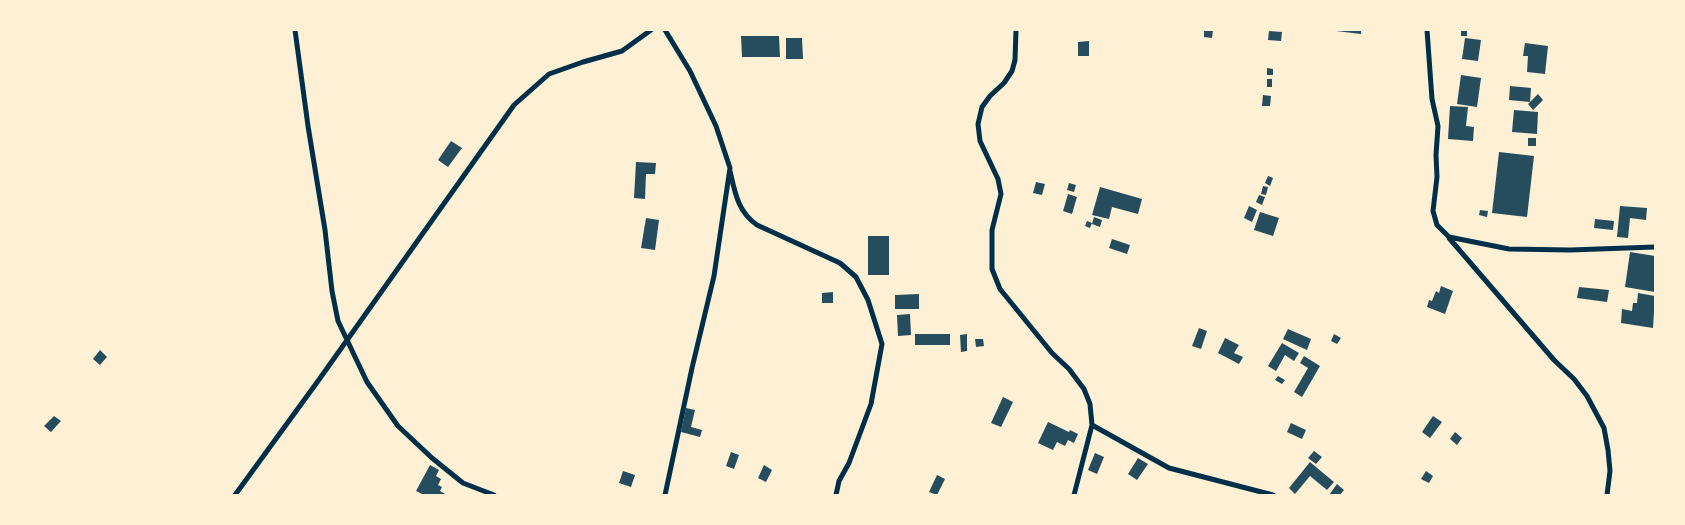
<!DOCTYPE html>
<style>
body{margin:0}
#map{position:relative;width:1685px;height:525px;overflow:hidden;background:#fdf0d5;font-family:"Source Serif 4",serif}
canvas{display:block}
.frame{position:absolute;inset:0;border:31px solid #fdf0d5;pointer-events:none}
</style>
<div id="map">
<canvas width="1685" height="525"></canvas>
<div class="frame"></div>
</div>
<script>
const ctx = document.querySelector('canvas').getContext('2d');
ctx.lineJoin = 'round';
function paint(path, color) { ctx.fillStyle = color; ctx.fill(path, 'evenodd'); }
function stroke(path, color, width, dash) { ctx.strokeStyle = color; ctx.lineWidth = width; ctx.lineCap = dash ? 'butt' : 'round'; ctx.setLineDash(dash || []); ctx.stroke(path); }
const building = new Path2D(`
 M 1204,30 L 1213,30 L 1212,38 L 1204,37 Z
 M 1336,30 L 1361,30 L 1361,34 L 1336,31 Z
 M 1461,30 L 1467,30 L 1467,36 L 1461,36 Z
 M 1269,31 L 1282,32 L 1281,41 L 1268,40 Z
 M 741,36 L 779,36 L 780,57 L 742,57 Z
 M 786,38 L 802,38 L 803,59 L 786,59 Z
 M 1465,38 L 1481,40 L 1478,61 L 1462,59 Z
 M 1089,41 L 1089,56 L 1078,56 L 1078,42 Z
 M 1525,43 L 1548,46 L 1545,74 L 1527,72 L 1528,56 L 1523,56 Z
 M 1267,68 L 1273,69 L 1273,75 L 1267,75 Z
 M 1461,75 L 1481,78 L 1477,107 L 1457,104 Z
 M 1267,79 L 1272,79 L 1272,87 L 1267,87 Z
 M 1510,86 L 1531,88 L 1530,102 L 1509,100 Z
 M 1538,94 L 1543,100 L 1533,110 L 1528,104 Z
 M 1263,95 L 1271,96 L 1270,106 L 1262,106 Z
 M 1450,106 L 1468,107 L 1466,126 L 1474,127 L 1473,141 L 1448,139 Z
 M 1514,110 L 1538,112 L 1537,134 L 1512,132 Z
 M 1528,138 L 1536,138 L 1536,146 L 1528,146 Z
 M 451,141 L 462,148 L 448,167 L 438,160 Z
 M 1499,152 L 1534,156 L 1527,217 L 1492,213 Z
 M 636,162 L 656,163 L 655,174 L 646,174 L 645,199 L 634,198 Z
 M 1268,176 L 1273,178 L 1270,186 L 1265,183 Z
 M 1036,182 L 1045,184 L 1042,195 L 1033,193 Z
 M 1069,183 L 1076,185 L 1074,192 L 1067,190 Z
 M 1263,186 L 1268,187 L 1266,195 L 1261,194 Z
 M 1100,187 L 1142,199 L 1138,214 L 1112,207 L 1109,219 L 1092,215 Z
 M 1068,194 L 1077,197 L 1072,214 L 1063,211 Z
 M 1259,195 L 1265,197 L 1262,205 L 1256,202 Z
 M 1249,206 L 1257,210 L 1252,222 L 1244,218 Z
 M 1620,206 L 1647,208 L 1646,220 L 1630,218 L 1628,238 L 1617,237 Z
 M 1480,210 L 1488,211 L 1487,217 L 1479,215 Z
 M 1260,212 L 1279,218 L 1273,236 L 1254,230 Z
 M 1094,217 L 1102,220 L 1100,227 L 1092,224 Z
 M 646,218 L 659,220 L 655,250 L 641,248 Z
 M 1595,219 L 1614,221 L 1613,230 L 1594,228 Z
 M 1087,221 L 1092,223 L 1090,228 L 1085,226 Z
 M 868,236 L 889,236 L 889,275 L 868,275 Z
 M 1112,239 L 1130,245 L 1127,254 L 1109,248 Z
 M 1630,252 L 1655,256 L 1655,292 L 1625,287 Z
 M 1441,286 L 1453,291 L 1445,314 L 1427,307 L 1429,300 L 1432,301 L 1436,291 L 1439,293 Z
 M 1579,287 L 1609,290 L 1607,302 L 1577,298 Z
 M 833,292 L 833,303 L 822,303 L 822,293 Z
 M 1638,293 L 1655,296 L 1653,328 L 1621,323 L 1622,309 L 1632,311 L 1633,303 L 1637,303 Z
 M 919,294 L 919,309 L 895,309 L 895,295 Z
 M 910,314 L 911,335 L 898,336 L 897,315 Z
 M 1199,328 L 1207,331 L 1201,349 L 1192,346 Z
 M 1288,329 L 1311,339 L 1307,350 L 1283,339 Z
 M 915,334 L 950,334 L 950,345 L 915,345 Z
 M 967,334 L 967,351 L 961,352 L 960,335 Z
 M 1334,334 L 1341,338 L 1337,344 L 1331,341 Z
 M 1225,338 L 1239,345 L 1234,353 L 1243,357 L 1239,364 L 1218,353 Z
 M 975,339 L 983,339 L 984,346 L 976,347 Z
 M 1282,343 L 1299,353 L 1294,361 L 1285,355 L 1276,371 L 1268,366 Z
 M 100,350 L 107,357 L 100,365 L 93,359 Z
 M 1304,356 L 1320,366 L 1302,397 L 1294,392 L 1308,368 L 1300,363 Z
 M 1278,376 L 1285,380 L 1282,384 L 1275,380 Z
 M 1003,397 L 1013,402 L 1001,427 L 991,423 Z
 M 686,408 L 695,410 L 691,427 L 702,430 L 700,437 L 681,432 Z
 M 54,416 L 61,421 L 51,432 L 44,426 Z
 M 1433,416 L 1442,422 L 1430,438 L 1422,432 Z
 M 1048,422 L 1069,432 L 1070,430 L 1078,434 L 1074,443 L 1068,440 L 1065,446 L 1057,442 L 1053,450 L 1038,443 Z
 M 1291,423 L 1306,430 L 1302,439 L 1287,432 Z
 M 1455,432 L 1462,438 L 1457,445 L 1450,439 Z
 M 1314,451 L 1322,457 L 1316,464 L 1308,458 Z
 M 731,452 L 739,455 L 734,469 L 726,466 Z
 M 1095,453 L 1104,457 L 1097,474 L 1088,470 Z
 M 1138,458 L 1148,464 L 1137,480 L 1128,474 Z
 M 1310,462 L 1334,482 L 1327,490 L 1310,476 L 1295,494 L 1289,488 Z
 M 430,465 L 439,470 L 436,476 L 441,479 L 438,485 L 442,487 L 440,491 L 447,495 L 424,495 L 416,491 Z
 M 764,465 L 772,470 L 766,482 L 758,478 Z
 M 623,471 L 635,475 L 631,487 L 619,483 Z
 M 1426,471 L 1433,476 L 1429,483 L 1421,479 Z
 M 937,475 L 945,479 L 937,495 L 929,492 Z
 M 1337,484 L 1344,490 L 1340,495 L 1329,495 Z`);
const minor = new Path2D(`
 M 295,30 L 308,126 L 325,230 L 332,291 L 338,321 L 367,382 L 398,426 L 432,458 L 463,483 L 494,495
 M 665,30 L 690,71 L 716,126 L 730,168 L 714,276 L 692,368 L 665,495
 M 1016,30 L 1015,60 L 1012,71 L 1004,83 L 990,96 L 982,107 L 978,124 L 980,141 L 998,179 L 1001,194 L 992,230 L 992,269 L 1000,289 L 1052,353 L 1069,369 L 1084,389 L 1090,404 L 1092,425 L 1074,495
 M 1427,30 L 1432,99 L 1438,126 L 1436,155 L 1437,177 L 1433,211 L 1437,225 L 1449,237 L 1509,249 L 1570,250 L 1655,247
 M 730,171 C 735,193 738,212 757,225 L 840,263 L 856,277 L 868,300 L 882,344 L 871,404 L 849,463 L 839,481 L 836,495
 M 1449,238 L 1554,360 L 1574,379 L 1587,396 L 1604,428 L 1608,450 L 1610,471 L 1607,495
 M 1092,425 L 1169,468 L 1273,495
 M 235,495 L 318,381 L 514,105 L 549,74 L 583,62 L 622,51 L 651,30`);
paint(building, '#264d5e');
stroke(minor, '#003049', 5);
</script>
